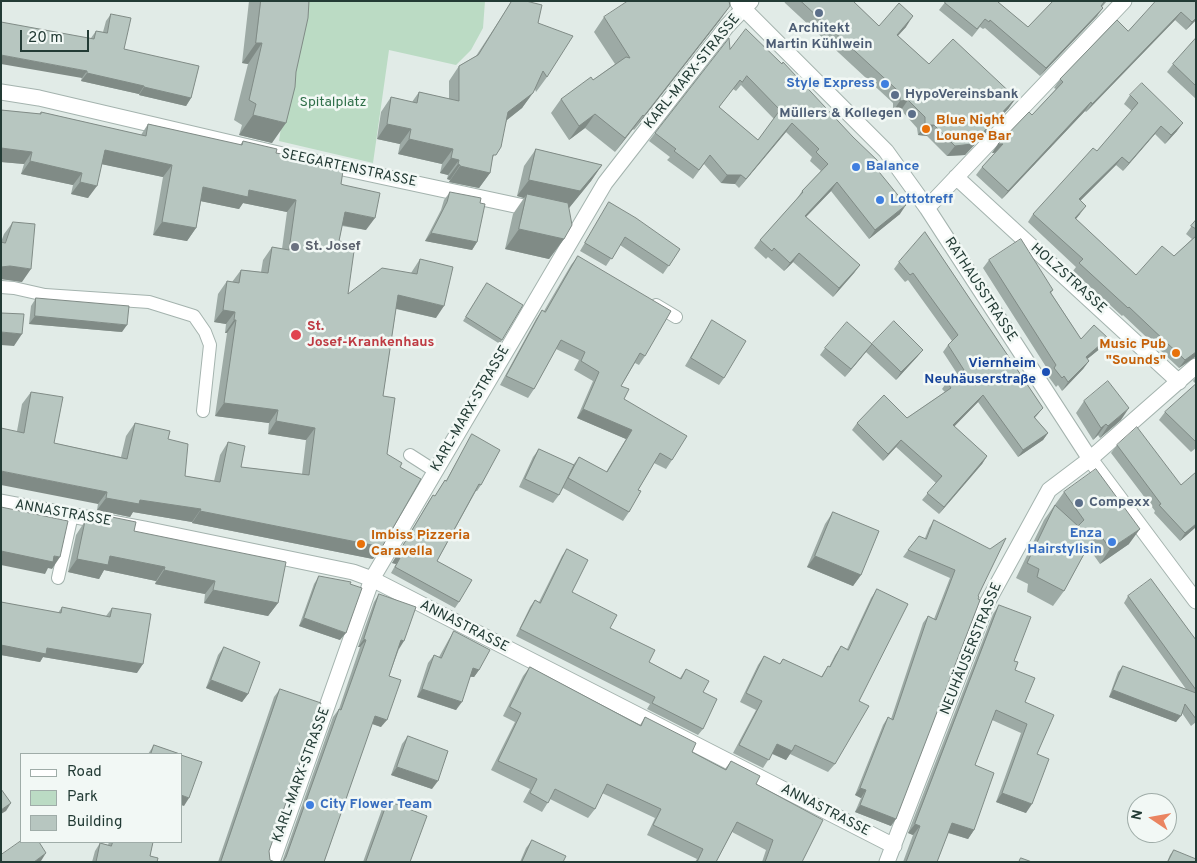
<!DOCTYPE html>
<meta charset="utf-8">
<style>
body{margin:0}
#map{position:relative;width:1197px;height:863px;overflow:hidden;background:#e1ebe7;font-family:Overpass,sans-serif}
canvas{display:block}
.frame{position:absolute;inset:0;border:2px solid #233b35;pointer-events:none}
.legend{position:absolute;left:20px;top:753px;width:162px;height:90px;box-sizing:border-box;background:#f2f8f5;border:1px solid #9faca8;margin:0;padding:6px 9px;list-style:none;font-size:15px;color:#233b35}
.legend li{display:flex;align-items:center;gap:10px;height:25px}
.legend b{width:25px;border:1px solid #9faca8}
.north{position:absolute;left:1127px;top:793px;width:50px;height:50px;box-sizing:border-box;background:#f2f8f5;border:1px solid #9faca8;border-radius:50%;rotate:282deg;font-size:14px;font-weight:700;line-height:20px;text-align:center;color:#233b35}
.north::after{content:'';display:block;margin:auto;width:18px;height:22px;background:#ea8460;clip-path:polygon(50% 0,100% 100%,50% 72%,0 100%)}
.scale{position:absolute;left:20px;top:30px;width:69px;height:22px;box-sizing:border-box;border:2px solid #233b35;border-top:0;padding-left:6px;font-size:15px;line-height:18px;white-space:nowrap;color:#233b35;-webkit-text-stroke:4px #f2f8f5;paint-order:stroke}
</style>
<div id="map">
<canvas width="1197" height="863"></canvas>
<div class="frame"></div>
<ul class="legend">
<li><b style="height:6px;background:#fff"></b>Road</li>
<li><b style="height:14px;background:#bbdbc4"></b>Park</li>
<li><b style="height:14px;background:#b7c6c0"></b>Building</li>
</ul>
<div class="north">N</div>
<div class="scale">20 m</div>
</div>
<script>
const ctx = document.querySelector('canvas').getContext('2d');
ctx.lineJoin = 'round';
function paint(path, color) { ctx.fillStyle = color; ctx.fill(path, 'evenodd'); }
function stroke(path, color, width, dash) { ctx.strokeStyle = color; ctx.lineWidth = width; ctx.lineCap = dash ? 'butt' : 'round'; ctx.setLineDash(dash || []); ctx.stroke(path); }
function write(font, color, halo, rows, align = 'center') {
  ctx.font = font + ' Overpass,sans-serif'; ctx.lineWidth = 5; ctx.setLineDash([]); ctx.textBaseline = 'middle'; ctx.strokeStyle = halo; ctx.fillStyle = color; for (const [text, x, y, turn = 0] of rows) {
    ctx.save(); ctx.translate(x, y); ctx.rotate((+turn || 0) * Math.PI / 180); ctx.textAlign = isNaN(turn) ? turn : align; if (halo) ctx.strokeText(text, 0, 0); ctx.fillText(text, 0, 0); ctx.restore();
  }
}
const green = new Path2D(`
 M 300,1 L 485,1 L 483,28 L 471,50 L 456,65 L 389,50 L 373,163 L 279,141 Z`);
const lane = new Path2D(`
 M 1,287 L 14,288 L 45,295 L 149,302 L 194,316 L 205,332 L 210,345 L 203,411
 M 656,305 L 676,317
 M 410,455 L 435,471
 M 58,578 L 72,515`);
const street = new Path2D(`
 M 738,3 L 886,151 L 927,208 L 1090,459 L 1196,601
 M 1,92 L 39,98 L 287,156 L 538,210
 M 956,177 L 1179,382
 M 927,208 L 1124,1
 M 1,502 L 145,529 L 353,572 L 372,579 L 894,846
 M 272,862 L 372,579 L 605,183 L 727,26 L 751,1
 M 887,862 L 987,603 L 1049,490 L 1090,459 L 1196,366`);
const wall = new Path2D(`
 M 249,1 L 309,1 L 272,143 L 239,135 L 242,125 L 234,120 L 248,64 L 242,63 Z
 M 512,1 L 538,23 L 547,77 L 536,92 L 535,89 L 522,108 L 507,120 L 492,160 L 490,173 L 479,188 L 449,182 L 450,180 L 447,179 L 448,175 L 440,173 L 442,164 L 398,154 L 400,144 L 377,139 L 381,112 L 391,97 L 412,102 L 419,92 L 449,99 L 449,81 L 459,66 L 476,56 Z
 M 784,1 L 853,1 L 879,26 L 906,27 L 898,36 L 929,64 L 1009,108 L 965,155 L 947,156 L 927,136 L 918,135 L 917,128 L 901,110 L 893,111 L 893,103 L 785,3 Z
 M 946,1 L 1000,1 L 999,3 L 1028,27 L 1053,1 L 1107,1 L 1102,7 L 1097,16 L 1040,76 L 985,28 L 983,29 L 980,27 L 972,37 L 939,10 Z
 M 1196,1 L 1196,20 L 1186,30 L 1175,20 L 1086,112 L 1085,111 L 1002,199 L 976,175 L 982,167 L 995,153 L 992,153 L 998,144 L 1032,115 L 1056,89 L 1054,88 L 1060,79 L 1128,31 Z
 M 111,14 L 124,49 L 191,98 L 186,106 L 139,95 L 139,94 L 81,81 L 91,38 L 96,31 L 103,32 L 106,21 Z
 M 604,17 L 720,20 L 634,130 L 633,129 L 615,152 L 585,128 L 569,140 L 551,113 L 561,99 L 593,80 L 615,64 L 594,32 Z
 M 1196,38 L 1196,99 L 1167,72 L 1173,64 Z
 M 730,49 L 875,167 L 900,214 L 869,239 L 831,191 L 806,217 L 860,265 L 854,273 L 833,297 L 793,262 L 784,271 L 768,257 L 766,259 L 754,248 L 760,240 L 796,200 L 802,191 L 821,171 L 810,161 L 812,157 L 786,132 L 739,188 L 735,184 L 721,183 L 704,164 L 693,179 L 667,160 L 670,157 L 649,141 L 655,133 ZM 741,85 L 774,119 L 758,140 L 719,107 L 733,89 L 736,91 Z
 M 1130,95 L 1177,131 L 1165,144 L 1155,134 L 1123,171 L 1116,165 L 1080,201 L 1080,214 L 1076,219 L 1136,275 L 1174,256 L 1192,239 L 1186,234 L 1196,220 L 1196,357 L 1195,357 L 1179,368 L 1123,315 L 1122,316 L 1073,271 L 1076,267 L 1028,222 L 1033,214 L 1097,151 L 1132,111 L 1124,104 Z
 M 1,110 L 39,114 L 41,112 L 141,135 L 148,124 L 240,145 L 243,141 L 297,161 L 341,184 L 366,230 L 342,226 L 339,241 L 348,294 L 411,273 L 420,259 L 436,318 L 396,309 L 383,396 L 387,454 L 400,467 L 373,559 L 192,523 L 192,522 L 133,512 L 130,517 L 97,510 L 98,504 L 17,431 L 22,404 L 31,392 L 54,443 L 121,457 L 126,436 L 135,423 L 168,439 L 185,476 L 214,481 L 220,455 L 228,442 L 241,467 L 302,474 L 306,440 L 268,434 L 269,423 L 215,416 L 227,333 L 225,333 L 226,324 L 214,322 L 218,294 L 227,281 L 232,282 L 241,270 L 261,272 L 263,260 L 272,247 L 282,249 L 287,212 L 243,203 L 239,209 L 201,201 L 196,228 L 187,241 L 153,235 L 163,177 L 102,164 L 88,198 L 71,194 L 73,185 L 21,174 L 24,164 L 1,162 Z
 M 536,149 L 602,165 L 591,181 L 569,208 L 564,239 L 549,259 L 505,249 L 513,214 L 524,198 L 517,196 L 524,166 Z
 M 450,192 L 477,242 L 472,250 L 425,241 L 441,210 L 444,200 Z
 M 609,202 L 680,249 L 663,274 L 620,245 L 606,266 L 580,251 Z
 M 13,222 L 22,282 L 1,279 L 1,242 L 4,234 Z
 M 925,232 L 1043,408 L 1035,418 L 1048,433 L 1043,440 L 1018,457 L 978,402 L 954,426 L 987,456 L 982,464 L 939,514 L 922,500 L 936,483 L 896,447 L 883,461 L 852,430 L 857,423 L 907,418 L 945,392 L 942,389 L 947,382 L 958,375 L 943,352 L 948,345 L 952,341 L 908,280 L 905,282 L 894,269 L 899,262 Z
 M 578,256 L 645,356 L 639,365 L 635,363 L 621,386 L 624,399 L 672,460 L 666,469 L 654,463 L 638,490 L 629,512 L 623,521 L 563,488 L 559,495 L 553,503 L 519,487 L 533,457 L 539,449 L 573,465 L 579,457 L 606,472 L 626,439 L 577,418 L 593,381 L 574,370 L 579,360 L 556,349 L 534,389 L 528,398 L 500,385 L 536,319 L 542,310 L 544,311 L 571,265 Z
 M 989,260 L 1053,290 L 1051,293 L 1081,339 L 1102,347 L 1087,359 L 1089,361 L 1083,369 L 1062,391 L 1058,385 L 1056,387 L 1048,376 L 1050,373 L 983,268 Z
 M 487,283 L 502,340 L 500,344 L 463,321 Z
 M 36,298 L 122,332 L 29,324 L 31,306 Z
 M 712,320 L 724,378 L 719,385 L 685,366 Z
 M 872,344 L 923,350 L 917,357 L 896,380 L 866,352 L 845,377 L 820,355 L 825,348 Z
 M 1196,377 L 1196,384 L 1193,381 Z
 M 1196,384 L 1196,448 L 1191,452 L 1159,420 L 1165,412 Z
 M 1084,401 L 1121,420 L 1100,438 L 1098,435 L 1093,440 L 1076,413 Z
 M 472,434 L 481,485 L 477,491 L 476,491 L 437,561 L 459,602 L 455,608 L 391,573 L 396,564 L 392,563 L 429,501 L 433,495 L 435,496 L 445,480 L 446,481 Z
 M 1117,445 L 1196,527 L 1180,541 L 1154,513 L 1155,511 L 1111,453 Z
 M 1064,492 L 1129,544 L 1100,564 L 1088,547 L 1064,591 L 1053,606 L 1027,592 L 1028,584 L 1016,578 L 1044,520 Z
 M 833,512 L 861,575 L 853,586 L 807,567 L 825,524 Z
 M 102,515 L 278,603 L 268,616 L 204,603 L 205,594 L 155,584 L 156,581 L 104,570 L 99,579 L 68,572 L 76,535 L 85,521 L 97,524 Z
 M 934,520 L 978,596 L 891,826 L 855,812 L 861,798 L 855,795 L 883,725 L 888,717 L 891,719 L 923,623 L 928,616 L 934,619 L 950,578 L 903,557 L 908,550 L 925,538 L 929,528 Z
 M 567,549 L 572,592 L 610,628 L 649,662 L 680,678 L 686,669 L 703,692 L 703,729 L 698,735 L 647,709 L 650,704 L 516,636 L 530,607 L 535,600 L 539,602 L 562,556 Z
 M 319,576 L 340,640 L 299,626 L 314,584 Z
 M 877,589 L 859,701 L 835,764 L 828,772 L 790,754 L 786,760 L 772,754 L 763,768 L 733,753 L 756,710 L 740,702 L 758,665 L 764,656 L 780,664 L 783,659 L 821,677 L 828,666 L 829,667 L 835,655 L 841,646 L 847,649 L 871,598 Z
 M 379,594 L 399,649 L 389,676 L 381,727 L 372,724 L 324,862 L 282,862 L 333,717 L 339,709 L 360,647 L 358,647 L 374,602 Z
 M 1128,596 L 1196,640 L 1196,722 L 1191,726 L 1182,713 L 1176,722 L 1109,697 L 1118,672 L 1123,666 L 1186,689 L 1124,603 Z
 M 1,602 L 58,613 L 62,607 L 106,616 L 112,608 L 137,673 L 43,657 L 40,662 L 1,655 Z
 M 999,605 L 1014,661 L 1015,670 L 1025,702 L 1037,754 L 1026,813 L 996,802 L 1021,733 L 992,720 L 975,765 L 974,830 L 968,839 L 948,833 L 937,862 L 903,862 L 913,835 L 908,833 L 993,614 Z
 M 454,631 L 479,670 L 474,677 L 470,677 L 456,710 L 417,697 L 428,663 L 434,655 L 439,657 L 449,639 Z
 M 224,647 L 248,694 L 242,702 L 206,688 L 218,655 Z
 M 530,667 L 640,725 L 645,717 L 692,752 L 725,769 L 731,761 L 756,784 L 802,862 L 762,862 L 766,850 L 732,832 L 716,862 L 695,862 L 697,859 L 647,835 L 655,818 L 602,793 L 595,809 L 588,818 L 550,799 L 542,812 L 523,802 L 530,789 L 491,770 L 515,722 L 503,716 L 523,676 Z
 M 280,689 L 269,851 L 270,860 L 275,862 L 218,862 L 274,697 Z
 M 408,736 L 432,789 L 391,775 L 402,744 Z
 M 154,745 L 180,754 L 148,754 Z
 M 388,801 L 410,862 L 363,862 L 382,809 Z
 M 532,840 L 563,862 L 520,862 L 526,848 Z
 M 109,842 L 153,842 L 150,856 L 157,862 L 92,862 L 95,851 L 100,843 L 108,845 Z
 M 1174,850 L 1196,862 L 1167,862 L 1170,855 Z`);
const shadedWall = new Path2D(`
 M 730,6 L 720,20 L 634,130 L 644,116 Z
 M 1103,8 L 1097,16 L 1040,76 L 1046,68 Z
 M 1181,12 L 1175,20 L 1086,112 L 1092,104 Z
 M 913,16 L 906,27 L 889,45 L 897,35 Z
 M 1196,18 L 1196,20 L 1186,30 L 1192,22 Z
 M 256,43 L 262,43 L 248,64 L 242,63 Z
 M 1,55 L 87,71 L 82,78 L 1,64 Z
 M 87,73 L 144,86 L 139,94 L 81,81 Z
 M 144,87 L 191,98 L 186,106 L 139,95 Z
 M 533,93 L 522,108 L 498,127 L 508,112 Z
 M 1016,98 L 1009,108 L 965,155 L 947,156 L 955,146 Z
 M 908,100 L 901,110 L 893,111 L 900,101 Z
 M 1091,102 L 1085,111 L 1002,199 L 1008,191 Z
 M 595,114 L 585,128 L 569,140 L 579,126 Z
 M 253,115 L 286,123 L 272,143 L 239,135 Z
 M 643,115 L 633,129 L 615,152 L 625,138 Z
 M 792,123 L 786,132 L 739,188 L 746,179 Z
 M 1183,123 L 1177,131 L 1165,144 L 1171,135 Z
 M 387,124 L 411,129 L 400,144 L 377,139 Z
 M 925,125 L 934,125 L 927,136 L 918,135 Z
 M 1161,126 L 1155,134 L 1123,171 L 1129,163 Z
 M 409,139 L 453,149 L 442,164 L 398,154 Z
 M 998,144 L 1003,144 L 997,152 L 992,153 Z
 M 1,148 L 32,152 L 24,164 L 1,162 Z
 M 105,150 L 172,165 L 163,177 L 96,163 Z
 M 1122,157 L 1116,165 L 1073,208 L 1079,199 Z
 M 451,158 L 459,160 L 448,175 L 440,173 Z
 M 30,161 L 82,173 L 73,185 L 21,174 Z
 M 458,164 L 460,165 L 450,180 L 447,179 Z
 M 602,165 L 591,181 L 569,208 L 526,198 L 527,194 L 524,198 L 517,196 L 529,180 Z
 M 460,166 L 490,173 L 479,188 L 449,182 Z
 M 727,175 L 741,175 L 735,184 L 721,183 Z
 M 80,182 L 97,186 L 88,198 L 71,194 Z
 M 837,182 L 831,191 L 799,224 L 805,216 Z
 M 203,187 L 249,190 L 296,200 L 287,212 L 243,203 L 239,209 L 195,200 Z
 M 906,205 L 900,214 L 869,239 L 875,230 Z
 M 1086,206 L 1080,214 L 1069,227 L 1075,218 Z
 M 345,212 L 375,218 L 366,230 L 337,224 Z
 M 162,222 L 196,228 L 187,241 L 153,235 Z
 M 519,229 L 564,239 L 549,259 L 505,249 Z
 M 431,233 L 477,242 L 472,250 L 425,241 Z
 M 799,253 L 793,262 L 784,271 L 790,263 Z
 M 860,265 L 854,273 L 833,297 L 839,288 Z
 M 10,266 L 31,269 L 22,282 L 1,279 L 1,267 Z
 M 398,295 L 444,306 L 436,318 L 389,307 Z
 M 223,310 L 235,312 L 226,324 L 214,322 Z
 M 35,316 L 127,325 L 122,332 L 29,324 Z
 M 234,320 L 236,320 L 227,333 L 225,333 Z
 M 1,332 L 22,334 L 14,346 L 1,345 Z
 M 1108,338 L 1102,347 L 1080,365 L 1086,357 Z
 M 872,344 L 866,352 L 845,377 L 851,369 Z
 M 923,350 L 917,357 L 896,380 L 901,372 Z
 M 1196,352 L 1196,357 L 1195,357 L 1179,368 L 1185,360 Z
 M 1089,361 L 1083,369 L 1062,391 L 1068,382 Z
 M 983,395 L 978,402 L 948,433 L 953,425 Z
 M 224,403 L 278,410 L 269,423 L 215,416 Z
 M 1129,408 L 1121,420 L 1100,438 L 1108,426 Z
 M 583,409 L 632,430 L 626,439 L 577,418 Z
 M 276,421 L 315,428 L 306,440 L 268,434 Z
 M 1106,424 L 1098,435 L 1093,440 L 1101,428 Z
 M 1048,433 L 1043,440 L 1018,457 L 1023,450 Z
 M 901,440 L 896,447 L 883,461 L 888,454 Z
 M 987,456 L 982,464 L 939,514 L 944,507 Z
 M 1,471 L 107,492 L 98,504 L 1,485 Z
 M 106,498 L 140,500 L 201,509 L 192,522 L 133,512 L 130,517 L 97,510 Z
 M 200,511 L 382,547 L 373,559 L 192,523 Z
 M 1196,524 L 1196,527 L 1180,541 L 1185,533 Z
 M 1140,529 L 1129,544 L 1100,564 L 1110,549 Z
 M 1,551 L 54,556 L 60,557 L 52,569 L 48,568 L 45,574 L 1,565 Z
 M 110,556 L 165,567 L 156,581 L 104,570 L 99,579 L 68,572 L 77,559 Z
 M 815,556 L 861,575 L 853,586 L 807,567 Z
 M 396,557 L 400,558 L 396,564 L 392,563 Z
 M 164,570 L 215,581 L 205,594 L 155,584 Z
 M 213,590 L 278,603 L 268,616 L 204,603 Z
 M 304,618 L 346,633 L 340,640 L 299,626 Z
 M 364,639 L 366,640 L 360,647 L 358,647 Z
 M 401,640 L 404,641 L 399,649 L 396,648 Z
 M 1,645 L 47,648 L 143,664 L 137,673 L 43,657 L 40,662 L 1,655 Z
 M 473,668 L 479,670 L 474,677 L 467,676 Z
 M 211,680 L 248,694 L 242,702 L 206,688 Z
 M 422,689 L 462,702 L 456,710 L 417,697 Z
 M 1113,690 L 1181,716 L 1176,722 L 1109,697 Z
 M 375,716 L 387,720 L 381,727 L 370,723 Z
 M 777,744 L 792,751 L 786,760 L 771,753 Z
 M 397,767 L 438,781 L 432,789 L 391,775 Z
 M 860,788 L 866,790 L 861,798 L 855,795 Z
 M 1002,793 L 1032,804 L 1026,813 L 996,802 Z
 M 181,795 L 189,798 L 184,806 L 181,805 Z
 M 11,803 L 6,811 L 1,814 L 1,810 Z
 M 860,805 L 896,819 L 891,826 L 855,812 Z
 M 952,823 L 974,830 L 968,839 L 946,832 Z
 M 915,824 L 920,826 L 913,835 L 908,833 Z
 M 46,853 L 41,861 L 40,862 L 34,862 Z`);
const building = new Path2D(`
 M 261,1 L 309,1 L 308,18 L 296,72 L 295,87 L 286,123 L 253,115 L 256,104 L 249,100 L 262,43 L 256,43 Z
 M 512,1 L 526,1 L 542,5 L 538,23 L 573,36 L 547,77 L 543,71 L 533,93 L 508,112 L 501,147 L 496,155 L 493,155 L 490,173 L 460,166 L 460,165 L 458,164 L 459,160 L 451,158 L 453,149 L 409,139 L 411,129 L 387,124 L 391,97 L 417,103 L 419,92 L 459,101 L 459,66 L 478,55 Z
 M 628,1 L 729,1 L 730,6 L 644,116 L 643,115 L 625,138 L 595,114 L 579,126 L 561,99 L 591,77 L 593,80 L 626,57 L 630,58 L 604,17 Z
 M 801,1 L 853,1 L 879,26 L 899,3 L 913,16 L 897,35 L 929,64 L 953,39 L 1016,98 L 972,144 L 955,146 L 934,125 L 925,125 L 925,117 L 908,100 L 900,101 L 900,93 Z
 M 946,1 L 999,1 L 998,2 L 1028,27 L 1053,1 L 1105,1 L 1101,6 L 1103,8 L 1046,68 L 990,20 L 989,22 L 985,19 L 977,29 L 945,3 Z
 M 1156,1 L 1196,1 L 1196,18 L 1192,22 L 1181,12 L 1092,104 L 1091,102 L 1008,191 L 982,167 L 1003,144 L 998,144 L 1029,112 L 1032,115 L 1063,82 L 1060,79 L 1117,20 L 1128,31 Z
 M 111,14 L 131,18 L 124,49 L 199,66 L 191,98 L 144,87 L 144,86 L 87,73 L 87,71 L 1,55 L 1,22 L 94,39 L 96,31 L 107,33 Z
 M 746,29 L 782,64 L 783,62 L 853,137 L 879,162 L 875,167 L 906,205 L 875,230 L 837,182 L 805,216 L 860,265 L 839,288 L 799,253 L 790,263 L 774,248 L 772,251 L 760,240 L 803,192 L 802,191 L 828,164 L 816,152 L 819,149 L 792,123 L 746,179 L 741,175 L 727,175 L 710,155 L 699,170 L 674,151 L 676,149 L 655,133 L 729,38 L 730,49 ZM 747,76 L 780,110 L 758,140 L 719,107 L 740,80 L 742,82 Z
 M 1196,38 L 1196,86 L 1173,64 Z
 M 1142,83 L 1183,123 L 1171,135 L 1161,126 L 1129,163 L 1122,157 L 1079,199 L 1086,206 L 1075,218 L 1136,275 L 1162,246 L 1174,256 L 1196,236 L 1196,352 L 1185,360 L 1129,307 L 1128,308 L 1079,263 L 1083,259 L 1033,214 L 1093,148 L 1097,151 L 1138,103 L 1130,95 Z
 M 1,110 L 41,114 L 41,112 L 146,136 L 148,124 L 242,145 L 243,141 L 277,149 L 276,153 L 298,157 L 297,161 L 343,171 L 341,184 L 344,185 L 380,193 L 375,218 L 345,212 L 339,241 L 355,244 L 348,294 L 382,268 L 417,274 L 420,259 L 453,267 L 444,306 L 398,295 L 383,396 L 395,398 L 387,454 L 402,463 L 400,467 L 421,479 L 382,547 L 200,511 L 201,509 L 140,500 L 139,504 L 106,498 L 107,492 L 1,471 L 1,428 L 24,433 L 31,392 L 63,397 L 54,443 L 127,459 L 135,423 L 170,431 L 168,439 L 188,444 L 185,476 L 220,482 L 228,442 L 245,446 L 241,467 L 309,475 L 315,428 L 276,421 L 278,410 L 224,403 L 236,320 L 234,320 L 235,312 L 223,310 L 227,281 L 239,283 L 241,270 L 268,273 L 272,247 L 289,250 L 296,200 L 249,190 L 248,197 L 203,187 L 196,228 L 162,222 L 172,165 L 105,150 L 97,186 L 80,182 L 82,173 L 30,161 L 32,152 L 1,148 Z
 M 536,149 L 602,165 L 580,191 L 529,180 Z
 M 450,192 L 481,198 L 480,203 L 485,204 L 477,242 L 431,233 L 447,202 Z
 M 527,194 L 568,203 L 572,225 L 564,239 L 519,229 Z
 M 609,202 L 636,218 L 680,249 L 669,266 L 625,237 L 612,259 L 585,243 Z
 M 1196,220 L 1196,229 L 1191,226 Z
 M 13,222 L 35,224 L 31,269 L 10,266 L 1,267 L 1,242 L 5,243 Z
 M 925,232 L 1043,408 L 1034,417 L 1048,433 L 1023,450 L 983,395 L 953,425 L 987,456 L 944,507 L 927,493 L 942,476 L 901,440 L 888,454 L 857,423 L 884,395 L 907,418 L 951,388 L 947,382 L 964,370 L 948,345 L 958,335 L 913,273 L 910,275 L 899,262 Z
 M 1021,239 L 1053,290 L 1050,292 L 1081,339 L 1094,325 L 1108,338 L 1086,357 L 1089,361 L 1068,382 L 1064,376 L 1062,378 L 1054,368 L 1056,365 L 989,260 Z
 M 578,256 L 671,311 L 645,356 L 640,353 L 621,386 L 629,389 L 624,399 L 687,436 L 672,460 L 660,453 L 638,490 L 641,491 L 629,512 L 568,478 L 579,457 L 607,472 L 632,430 L 583,409 L 599,372 L 581,361 L 585,352 L 561,340 L 534,389 L 506,376 L 542,310 L 545,312 Z
 M 487,283 L 523,305 L 502,340 L 466,317 Z
 M 36,298 L 129,306 L 127,325 L 35,316 Z
 M 1,313 L 24,314 L 22,334 L 1,332 Z
 M 712,320 L 746,341 L 724,378 L 691,358 Z
 M 894,321 L 923,350 L 901,372 L 872,344 Z
 M 847,322 L 872,344 L 851,369 L 825,348 Z
 M 1108,381 L 1129,408 L 1108,426 L 1106,424 L 1101,428 L 1084,401 Z
 M 1196,384 L 1196,442 L 1165,412 Z
 M 1137,427 L 1181,485 L 1196,472 L 1196,524 L 1185,533 L 1159,505 L 1161,504 L 1117,445 Z
 M 472,434 L 500,450 L 481,485 L 479,484 L 437,561 L 472,580 L 459,602 L 395,567 L 400,558 L 396,557 L 433,495 L 435,496 L 445,480 L 446,481 Z
 M 539,449 L 574,465 L 559,495 L 525,479 Z
 M 1096,469 L 1140,529 L 1110,549 L 1097,530 L 1064,591 L 1037,577 L 1039,569 L 1027,563 L 1055,505 L 1078,526 L 1084,520 L 1064,492 Z
 M 1,507 L 68,521 L 60,557 L 54,556 L 53,562 L 1,551 Z
 M 833,512 L 879,531 L 861,575 L 815,556 Z
 M 102,515 L 136,522 L 134,531 L 286,562 L 278,603 L 213,590 L 215,581 L 164,570 L 165,567 L 110,556 L 108,565 L 77,559 L 85,521 L 100,524 Z
 M 934,520 L 990,549 L 1006,538 L 978,596 L 979,597 L 978,599 L 980,600 L 896,819 L 860,805 L 866,790 L 860,788 L 888,717 L 893,720 L 928,616 L 936,620 L 955,570 L 908,550 L 919,536 L 926,539 Z
 M 567,549 L 588,560 L 572,592 L 617,615 L 610,628 L 655,650 L 649,662 L 681,679 L 686,669 L 709,681 L 703,692 L 717,699 L 703,729 L 652,703 L 655,697 L 520,629 L 535,600 L 540,603 Z
 M 319,576 L 351,582 L 350,584 L 362,588 L 346,633 L 304,618 Z
 M 1151,579 L 1196,640 L 1196,690 L 1128,596 Z
 M 877,589 L 908,604 L 859,701 L 869,706 L 835,764 L 795,745 L 792,751 L 777,744 L 769,760 L 739,745 L 762,701 L 746,693 L 764,656 L 780,664 L 783,659 L 822,677 L 828,666 L 830,667 L 841,646 L 848,650 Z
 M 379,594 L 416,607 L 404,641 L 401,640 L 389,676 L 401,680 L 387,720 L 375,716 L 324,862 L 283,862 L 286,857 L 339,709 L 341,710 L 366,640 L 364,639 Z
 M 1,602 L 61,613 L 62,607 L 110,617 L 112,608 L 151,614 L 143,664 L 47,648 L 46,654 L 1,645 Z
 M 999,605 L 1031,617 L 1014,661 L 1018,662 L 1015,670 L 1035,678 L 1025,702 L 1054,715 L 1037,754 L 1049,759 L 1032,804 L 1002,793 L 1027,724 L 996,710 L 975,765 L 994,773 L 974,830 L 952,823 L 937,862 L 906,862 L 920,826 L 915,824 Z
 M 454,631 L 490,650 L 479,670 L 473,668 L 462,702 L 422,689 L 434,655 L 441,658 Z
 M 224,647 L 260,662 L 248,694 L 211,680 Z
 M 1123,666 L 1196,693 L 1196,719 L 1185,704 L 1181,716 L 1113,690 Z
 M 530,667 L 641,726 L 645,717 L 696,743 L 692,752 L 726,770 L 731,761 L 760,776 L 756,784 L 823,820 L 802,862 L 765,862 L 773,840 L 737,822 L 716,862 L 697,862 L 703,849 L 653,825 L 661,809 L 607,784 L 595,809 L 555,789 L 548,803 L 530,793 L 537,779 L 498,761 L 521,713 L 510,707 Z
 M 280,689 L 321,703 L 269,851 L 270,860 L 275,862 L 221,862 Z
 M 408,736 L 448,751 L 438,781 L 397,767 Z
 M 154,745 L 180,754 L 151,754 Z
 M 181,755 L 202,762 L 189,798 L 181,795 Z
 M 1,789 L 11,803 L 1,810 Z
 M 388,801 L 427,816 L 410,862 L 366,862 Z
 M 532,840 L 566,856 L 563,862 L 522,862 Z
 M 21,841 L 21,842 L 39,842 L 46,853 L 34,862 L 1,862 L 1,855 Z
 M 113,842 L 153,842 L 150,856 L 158,858 L 157,862 L 96,862 L 100,843 L 111,846 Z
 M 1174,850 L 1196,859 L 1196,862 L 1168,862 Z
 M 1021,858 L 1032,862 L 1019,862 Z`);
const markers = [
 [819,13,5,"#5c6f8a"],
 [885,84,5,"#3f7fe0"],
 [895,95,5,"#5c6f8a"],
 [912,114,5,"#5c6f8a"],
 [926,129,5,"#e8710a"],
 [856,167,5,"#3f7fe0"],
 [880,200,5,"#3f7fe0"],
 [295,247,5,"#6b7280"],
 [296,335,6,"#e0444e"],
 [1176,353,5,"#e8710a"],
 [1046,372,5,"#1a4fb4"],
 [1079,503,5,"#5c6f8a"],
 [1112,542,5,"#3f7fe0"],
 [361,544,5,"#e8710a"],
 [310,805,5,"#3f7fe0"]
];
const serviceNames = [
 ["Architekt",819,29,"center"],
 ["Martin Kühlwein",819,45,"center"],
 ["HypoVereinsbank",905,95],
 ["Müllers & Kollegen",902,114,"right"],
 ["Compexx",1089,503]
];
const streetNames = [
 ["KARL-MARX-STRASSE",693,72,-51],
 ["SEEGARTENSTRASSE",349,169,12],
 ["HOLZSTRASSE",1068,279,42],
 ["RATHAUSSTRASSE",980,290,57],
 ["KARL-MARX-STRASSE",471,409,-60],
 ["ANNASTRASSE",63,514,10],
 ["ANNASTRASSE",464,627,27],
 ["NEUHÄUSERSTRASSE",972,649,-68],
 ["KARL-MARX-STRASSE",302,775,-70],
 ["ANNASTRASSE",825,811,27]
];
const shopNames = [
 ["Style Express",875,84,"right"],
 ["Balance",866,167],
 ["Lottotreff",890,200],
 ["Enza",1102,534,"right"],
 ["Hairstylisin",1102,550,"right"],
 ["City Flower Team",320,805]
];
const parkNames = [
 ["Spitalplatz",333,103]
];
const foodNames = [
 ["Blue Night",936,121],
 ["Lounge Bar",936,137],
 ["Music Pub",1166,345,"right"],
 ["\"Sounds\"",1166,361,"right"],
 ["Imbiss Pizzeria",371,536],
 ["Caravella",371,552]
];
const worshipNames = [
 ["St. Josef",305,247]
];
const healthNames = [
 ["St.",307,327],
 ["Josef-Krankenhaus",307,343]
];
const transitNames = [
 ["Viernheim",1036,364],
 ["Neuhäuserstraße",1036,380]
];
paint(green, '#bbdbc4');
stroke(lane, '#a4b3ae', 14);
stroke(street, '#a4b3ae', 17);
stroke(lane, '#fff', 12);
stroke(street, '#fff', 15);
paint(wall, '#9daaa5');
paint(shadedWall, '#808b86');
paint(building, '#b7c6c0');
stroke(building, '#808b86', 1);
for (const [x, y, r, color] of markers) { const dot = new Path2D(); dot.arc(x, y, r, 0, 2 * Math.PI); ctx.fillStyle = color; ctx.fill(dot); stroke(dot, '#f2f8f5', 2); }
write('bold 14px', '#4e5e75', '#f2f8f5', serviceNames, 'left');
write('14px', '#233b35', '#f2f8f5', streetNames);
write('bold 14px', '#366cbe', '#f2f8f5', shopNames, 'left');
write('14px', '#2f6f49', '#f2f8f5', parkNames);
write('bold 14px', '#c56008', '#f2f8f5', foodNames, 'left');
write('bold 14px', '#5b616d', '#f2f8f5', worshipNames, 'left');
write('bold 14px', '#be3a42', '#f2f8f5', healthNames, 'left');
write('bold 14px', '#164399', '#f2f8f5', transitNames, 'right');
</script>
